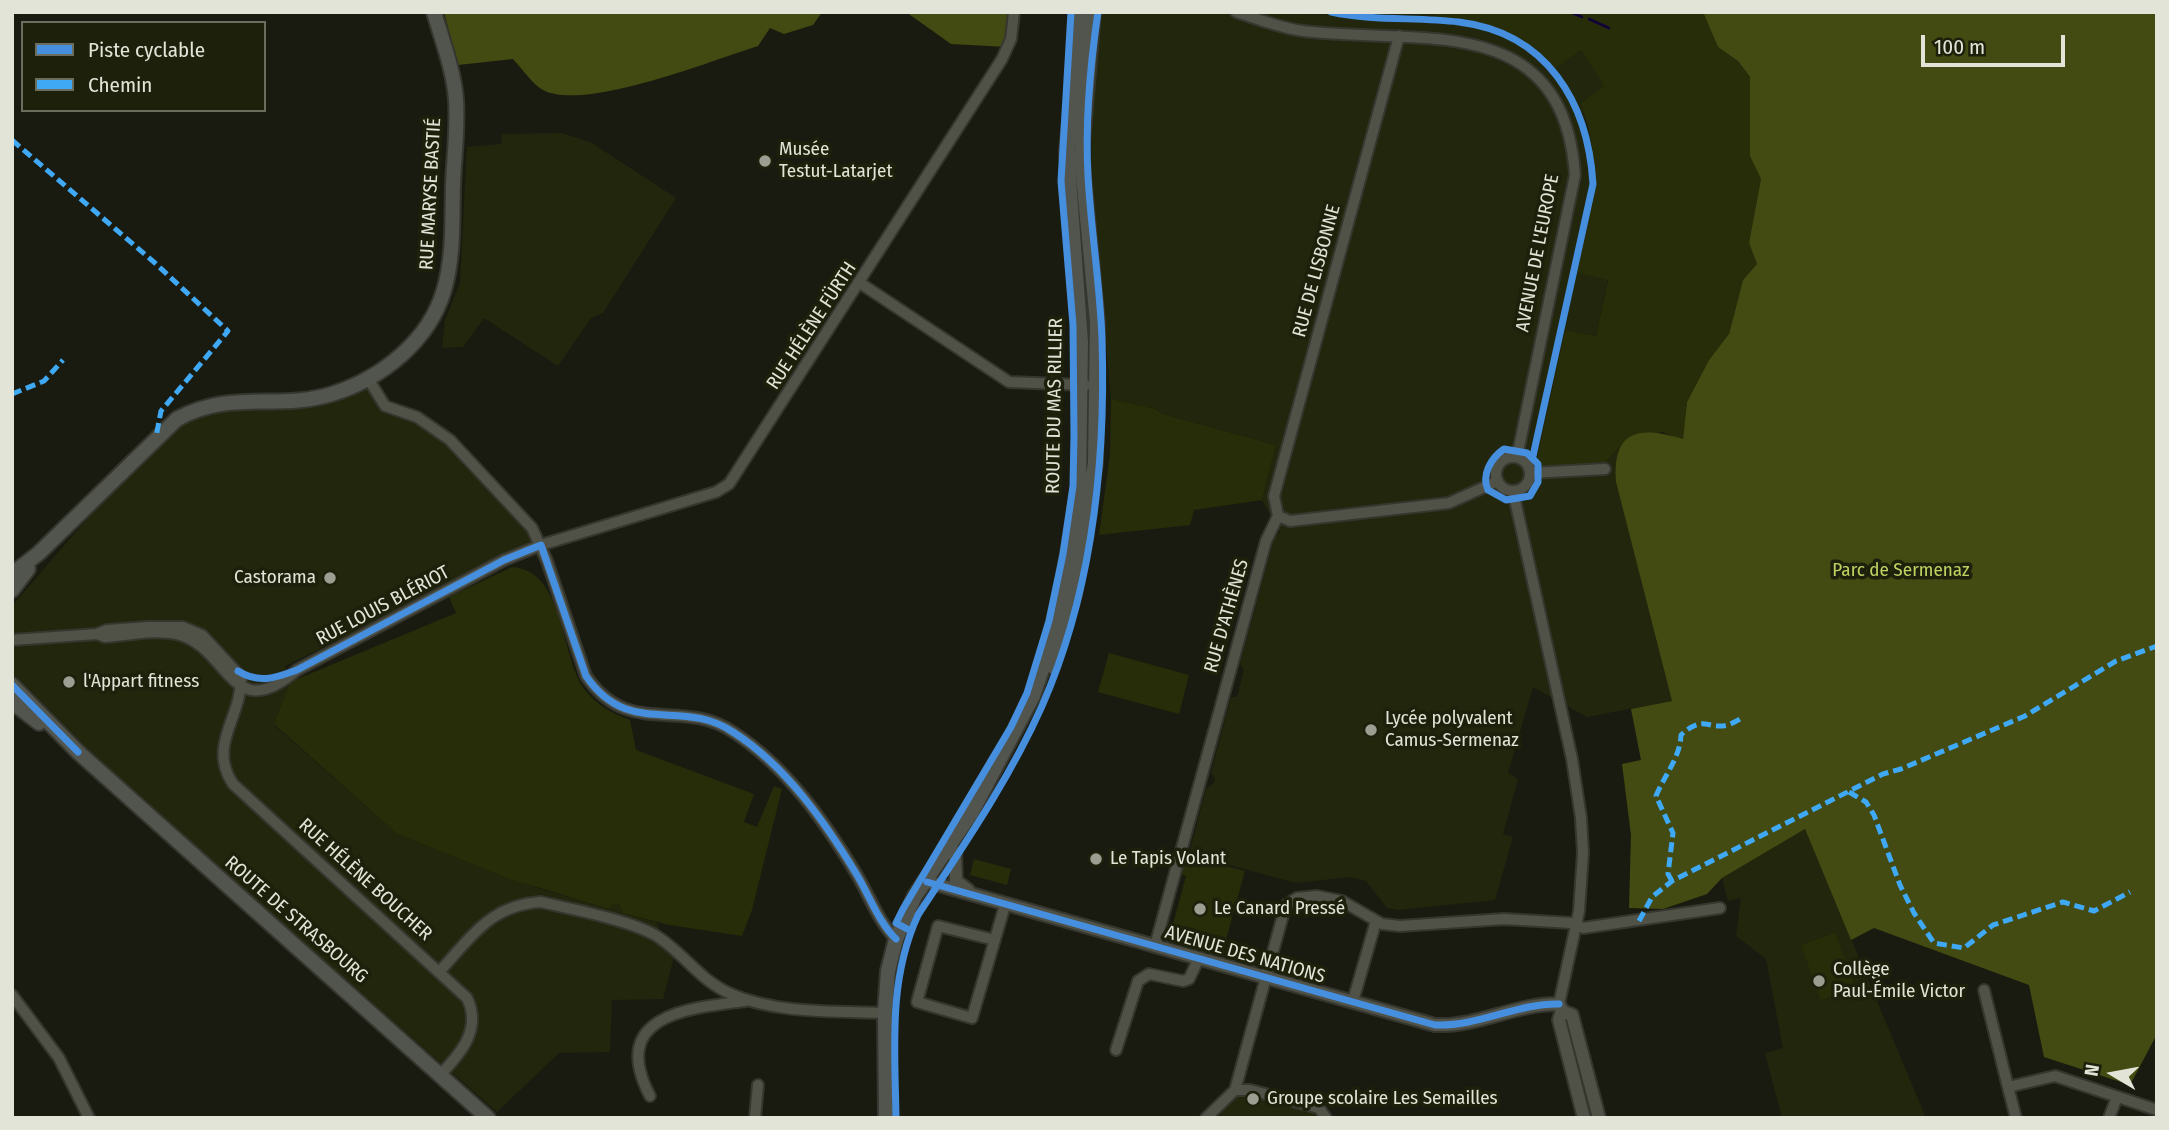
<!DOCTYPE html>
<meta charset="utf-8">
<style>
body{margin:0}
#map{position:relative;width:2169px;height:1130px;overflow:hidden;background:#1a1b10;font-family:"Fira Sans Condensed",sans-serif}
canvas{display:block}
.frame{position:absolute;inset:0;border:14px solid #e1e4d6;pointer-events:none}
.legend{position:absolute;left:21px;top:21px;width:245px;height:91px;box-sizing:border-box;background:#1d200b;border:2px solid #6b6e5c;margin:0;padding:9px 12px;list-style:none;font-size:21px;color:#e1e4d6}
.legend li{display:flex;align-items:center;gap:14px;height:35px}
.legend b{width:35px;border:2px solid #6b6e5c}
.north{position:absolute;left:2078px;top:1039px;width:70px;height:70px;-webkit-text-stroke:5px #1d200b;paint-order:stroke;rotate:280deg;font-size:19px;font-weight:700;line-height:28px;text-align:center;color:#e1e4d6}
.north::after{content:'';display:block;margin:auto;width:24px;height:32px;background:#e1e4d6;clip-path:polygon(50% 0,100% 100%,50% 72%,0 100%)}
.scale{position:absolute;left:1921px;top:35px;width:144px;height:32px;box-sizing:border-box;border:4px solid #e1e4d6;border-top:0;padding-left:9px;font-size:21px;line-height:24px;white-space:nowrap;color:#e1e4d6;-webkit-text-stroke:5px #1d200b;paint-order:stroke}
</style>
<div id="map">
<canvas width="2169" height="1130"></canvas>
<div class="frame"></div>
<ul class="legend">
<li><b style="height:9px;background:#468fdf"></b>Piste cyclable</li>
<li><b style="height:9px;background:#3fa9f5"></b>Chemin</li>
</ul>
<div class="north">N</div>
<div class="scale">100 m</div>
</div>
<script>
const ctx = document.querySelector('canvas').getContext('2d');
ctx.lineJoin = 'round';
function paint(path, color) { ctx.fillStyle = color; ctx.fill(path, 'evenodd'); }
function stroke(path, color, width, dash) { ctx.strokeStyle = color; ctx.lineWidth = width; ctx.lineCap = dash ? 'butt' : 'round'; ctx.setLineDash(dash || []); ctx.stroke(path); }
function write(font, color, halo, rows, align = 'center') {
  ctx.font = font + ' "Fira Sans Condensed",sans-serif'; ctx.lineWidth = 7; ctx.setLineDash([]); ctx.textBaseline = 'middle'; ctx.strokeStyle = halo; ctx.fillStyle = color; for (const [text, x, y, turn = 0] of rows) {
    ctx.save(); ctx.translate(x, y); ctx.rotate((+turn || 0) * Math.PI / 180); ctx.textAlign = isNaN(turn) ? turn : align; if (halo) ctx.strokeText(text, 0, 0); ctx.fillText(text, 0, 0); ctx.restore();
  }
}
const built = new Path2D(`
 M 1102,12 L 1382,15 L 1383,12 L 1430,12 L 1440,18 L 1460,19 L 1495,27 L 1524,41 L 1553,66 L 1581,50 L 1605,87 L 1580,104 L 1594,148 L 1596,187 L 1577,272 L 1608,279 L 1596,336 L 1565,330 L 1537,458 L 1603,463 L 1623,443 L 1616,482 L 1672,701 L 1587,717 L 1533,687 L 1508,773 L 1518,779 L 1503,834 L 1513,837 L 1495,900 L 1398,910 L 1387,908 L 1366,881 L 1349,877 L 1296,883 L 1189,854 L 1206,789 L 1214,783 L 1215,778 L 1211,773 L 1231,697 L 1237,697 L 1244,670 L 1240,664 L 1274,539 L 1280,532 L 1262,500 L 1276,445 L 1163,414 L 1153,408 L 1111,399 L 1091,178 L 1092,84 Z
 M 562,133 L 592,143 L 676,198 L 603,313 L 591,318 L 558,366 L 484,318 L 463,347 L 442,348 L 445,320 L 460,283 L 467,147 L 501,144 L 502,134 Z
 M 364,385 L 375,386 L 387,405 L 417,416 L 517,510 L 536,543 L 285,666 L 290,682 L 274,725 L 396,833 L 540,889 L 609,909 L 613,904 L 619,904 L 623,913 L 656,922 L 674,957 L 663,999 L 612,1000 L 610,1052 L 559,1053 L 497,1112 L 12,688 L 12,606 L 111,491 L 186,420 L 202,411 Z
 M 1805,829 L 1926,1118 L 1782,1118 L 1765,1053 L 1783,1048 L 1766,959 L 1736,936 L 1741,898 L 1728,901 L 1722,878 Z
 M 1241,1091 L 1323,1113 L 1325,1118 L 1219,1118 L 1224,1108 Z`);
const green = new Path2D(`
 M 1703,12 L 1718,47 L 1738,61 L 1750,77 L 1750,155 L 1761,179 L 1749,243 L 1757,264 L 1743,280 L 1729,334 L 1709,360 L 1687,402 L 1683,440 L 1662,432 L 1623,443 L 1604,463 L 1543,467 L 1537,458 L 1565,330 L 1596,336 L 1608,280 L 1576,272 C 1591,212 1606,165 1580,104 L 1604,86 L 1581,50 L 1555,68 C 1532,41 1497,24 1462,19 C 1450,17 1440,20 1430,12 Z
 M 1111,399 L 1153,408 L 1163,414 L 1276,445 L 1262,500 L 1194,510 L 1190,525 L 1099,535 L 1110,454 Z
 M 512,567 C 565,570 560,657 585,690 C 596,705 614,714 630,720 L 636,750 L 754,794 L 744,822 L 757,827 L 774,786 L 782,789 L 752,910 L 742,936 L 669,925 L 623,913 L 619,904 L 613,904 L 609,909 L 510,879 L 396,833 L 274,724 L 290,682 L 456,613 L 449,597 Z
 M 1109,653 L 1189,675 L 1179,714 L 1098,692 Z
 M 1184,855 L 1245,871 L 1223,951 L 1165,938 L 1169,923 L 1173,924 L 1186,876 L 1180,874 Z
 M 974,859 L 1011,869 L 1007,885 L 970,875 Z
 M 1835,933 L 1855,987 L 1821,1000 L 1801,945 Z`);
const forest = new Path2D(`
 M 444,12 L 822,12 L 813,25 L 784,34 L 770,28 L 758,46 C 713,60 584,112 543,90 C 532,84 521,67 513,59 L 458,65 Z
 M 906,12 L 1011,12 L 1008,47 L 951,44 Z
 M 1703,12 L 2157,12 L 2157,1034 L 2130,1085 L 2044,1057 L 2029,985 L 1874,928 L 1851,940 L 1805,829 L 1722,878 L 1707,894 L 1663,909 L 1629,908 L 1631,835 L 1622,764 L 1641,760 L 1631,709 L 1672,701 L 1616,482 C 1612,429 1640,426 1683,439 L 1687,402 L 1709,360 L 1729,334 L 1743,280 L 1757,264 L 1749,243 L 1761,179 L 1750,156 L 1750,77 L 1738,61 L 1718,47 Z`);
const stream = new Path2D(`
 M 1570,12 L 1582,17
 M 1589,19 L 1609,28`);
const minor = new Path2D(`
 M 1236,12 C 1258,19 1280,28 1303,31 C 1419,45 1563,9 1575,175 L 1517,457
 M 860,283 L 1009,382 L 1086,385
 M 369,380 L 385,406 L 417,417 L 450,440 L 532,528 L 547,561 L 586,676 C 629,739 681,697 733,732 C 786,766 825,822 857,875 C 869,895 879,923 896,939
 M1496 474a17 17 0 1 1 34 0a17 17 0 1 1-34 0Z
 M 1531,473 L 1605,469
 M 1513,491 L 1572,759 L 1581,818 L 1583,853 L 1579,911 L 1559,1004
 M 1278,516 L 1274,496 L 1277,485 L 1399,36
 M 97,634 L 105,637 C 126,636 155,629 176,634 C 230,646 230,728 297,670 L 504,560 L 541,545 L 716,492 L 729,484 L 1002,59 L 1011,39 L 1014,12
 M 12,640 L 97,634 L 107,630 L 148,627 L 183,627 L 202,635 L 241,677 C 242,718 207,745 233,784 L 467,998 C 482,1029 461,1053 441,1074
 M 995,940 L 938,926 L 917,1002 L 972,1018 L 1005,905
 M 1155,946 L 1266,541 L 1278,516 L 1290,521 L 1449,503 L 1498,481
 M 440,971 C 472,936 491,905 541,902 C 572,909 628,920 655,935 C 683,952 700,981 731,994 C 777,1014 835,1011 885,1013
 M 1984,990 L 2008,1087
 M 12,995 L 59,1058 L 89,1118
 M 1353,1001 L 1376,921
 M 1116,1050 L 1138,981 L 1149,974 L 1183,981 L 1189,979 L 1199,958
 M 1235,1090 L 1250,1090 L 1319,1108 L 1326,1118
 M 650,1096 C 608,1015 688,1008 746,1001
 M 755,1118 L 758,1085
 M 1206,1118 L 1235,1090 L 1283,915 L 1287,904 L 1297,898 L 1317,896 L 1342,901 L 1382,924 L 1400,926 L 1504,919 L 1572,923 L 1583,928 L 1720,908
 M 2016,1118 L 2008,1087 L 2055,1076 L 2157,1110
 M 2109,1118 L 2117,1097`);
const tertiary = new Path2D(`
 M 955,852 L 956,881 L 968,890
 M 925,881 L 1435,1025 C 1478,1027 1517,1003 1559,1004 L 1562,1011 L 1559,1020 L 1584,1118
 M 1562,1011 L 1572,1015 L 1599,1118`);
const secondary = new Path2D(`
 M 12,574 L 39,553 L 177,419 C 232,389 277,411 332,394 C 380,379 429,342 444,290 C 454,256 452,220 453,185 C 454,157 458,127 456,100 C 454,71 442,40 434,12
 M 12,590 L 28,569
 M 1052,666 L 1074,594 L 1095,463 L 1097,322 L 1081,155 L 1093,12
 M 12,685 L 78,752 L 488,1118
 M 12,702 L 39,723
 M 886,1118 L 885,1013 L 888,971 L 896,939 L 915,896 L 972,812 L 1033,696 L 1046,658 L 1065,572 L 1079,487 L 1081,342 L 1067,152 L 1081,12`);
const quiet = new Path2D(`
 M 12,140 L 155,263 L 228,331 L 161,411 L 156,437
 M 12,394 L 44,381 L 63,360
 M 1849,792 L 1866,802 L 1874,815 L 1900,885 L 1914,913 L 1934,943 L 1964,948 L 1993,925 L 2063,902 L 2094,911 L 2130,892
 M 1672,881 L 1668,874 L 1673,833 L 1656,796 C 1665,774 1680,758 1681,735 C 1704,714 1707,730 1728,725 C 1733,723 1739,720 1743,717
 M 1639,921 L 1652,897 L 1672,881 L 1883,774 L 1901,769 L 2025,716 L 2116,661 L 2157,646`);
const cycleway = new Path2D(`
 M 1331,12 C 1373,21 1417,17 1459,22 C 1547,33 1588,102 1593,184 L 1533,456
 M 1504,449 L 1527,453 L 1538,464 L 1538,482 L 1530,496 L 1506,500 L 1488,490 C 1481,475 1491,458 1504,449 Z
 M 238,671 C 259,684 275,678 297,670 L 504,560 L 541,545 L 586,676 C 629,739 681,697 733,732 C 786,766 825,822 857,875 C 869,895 879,923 896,939
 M 12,685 L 78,752
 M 927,882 L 1435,1025 C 1478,1027 1517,1003 1559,1004
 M 911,931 L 896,923 L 903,909 L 1011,727 L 1027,693 L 1049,621 L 1063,554 L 1073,486 L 1074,436 L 1073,325 L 1061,181 L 1071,12
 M 896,1118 C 895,1048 888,980 918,915 C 962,848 1009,780 1042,706 C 1092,592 1106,463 1102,339 C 1100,284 1091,230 1088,176 C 1085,121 1090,66 1098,12`);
const markers = [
 [765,161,7,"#9b9e91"],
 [330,578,7,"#9b9e91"],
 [69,682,7,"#9b9e91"],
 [1371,730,7,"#9b9e91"],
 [1096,859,7,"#9b9e91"],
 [1200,909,7,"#9b9e91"],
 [1819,981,7,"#9b9e91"],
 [1253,1099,7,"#9b9e91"]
];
const poiNames = [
 ["Musée",779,150],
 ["Testut-Latarjet",779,172],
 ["Castorama",316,578,"right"],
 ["l'Appart fitness",83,682],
 ["Lycée polyvalent",1385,719],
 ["Camus-Sermenaz",1385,741],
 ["Le Tapis Volant",1110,859],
 ["Le Canard Pressé",1214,909],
 ["Collège",1833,970],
 ["Paul-Émile Victor",1833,992],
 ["Groupe scolaire Les Semailles",1267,1099]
];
const streetNames = [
 ["RUE MARYSE BASTIÉ",431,194,-87],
 ["AVENUE DE L'EUROPE",1538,253,-79],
 ["RUE DE LISBONNE",1317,271,-75],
 ["RUE HÉLÈNE FÜRTH",812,326,-57],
 ["ROUTE DU MAS RILLIER",1055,406,-89],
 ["RUE LOUIS BLÉRIOT",383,606,-28],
 ["RUE D'ATHÈNES",1227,616,-74],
 ["RUE HÉLÈNE BOUCHER",365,880,42],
 ["ROUTE DE STRASBOURG",296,920,41],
 ["AVENUE DES NATIONS",1245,955,16]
];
const parkNames = [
 ["Parc de Sermenaz",1901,571]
];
paint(built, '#22260c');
paint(green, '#272c09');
paint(forest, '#434b12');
stroke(stream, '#110237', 2.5);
stroke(minor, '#35362e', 14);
stroke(tertiary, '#35362e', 16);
stroke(secondary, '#35362e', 18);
stroke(minor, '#505248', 10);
stroke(tertiary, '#505248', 12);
stroke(secondary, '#52544e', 14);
stroke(quiet, '#3fa9f5', 5, [10, 5]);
stroke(cycleway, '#468fdf', 7);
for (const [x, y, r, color] of markers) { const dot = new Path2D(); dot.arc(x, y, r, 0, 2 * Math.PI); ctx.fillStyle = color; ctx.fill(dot); stroke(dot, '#1d200b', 2.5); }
write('19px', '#e1e4d6', '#1d200b', poiNames, 'left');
write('19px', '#e1e4d6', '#1d200b', streetNames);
write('19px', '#bed262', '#1d200b', parkNames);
</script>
